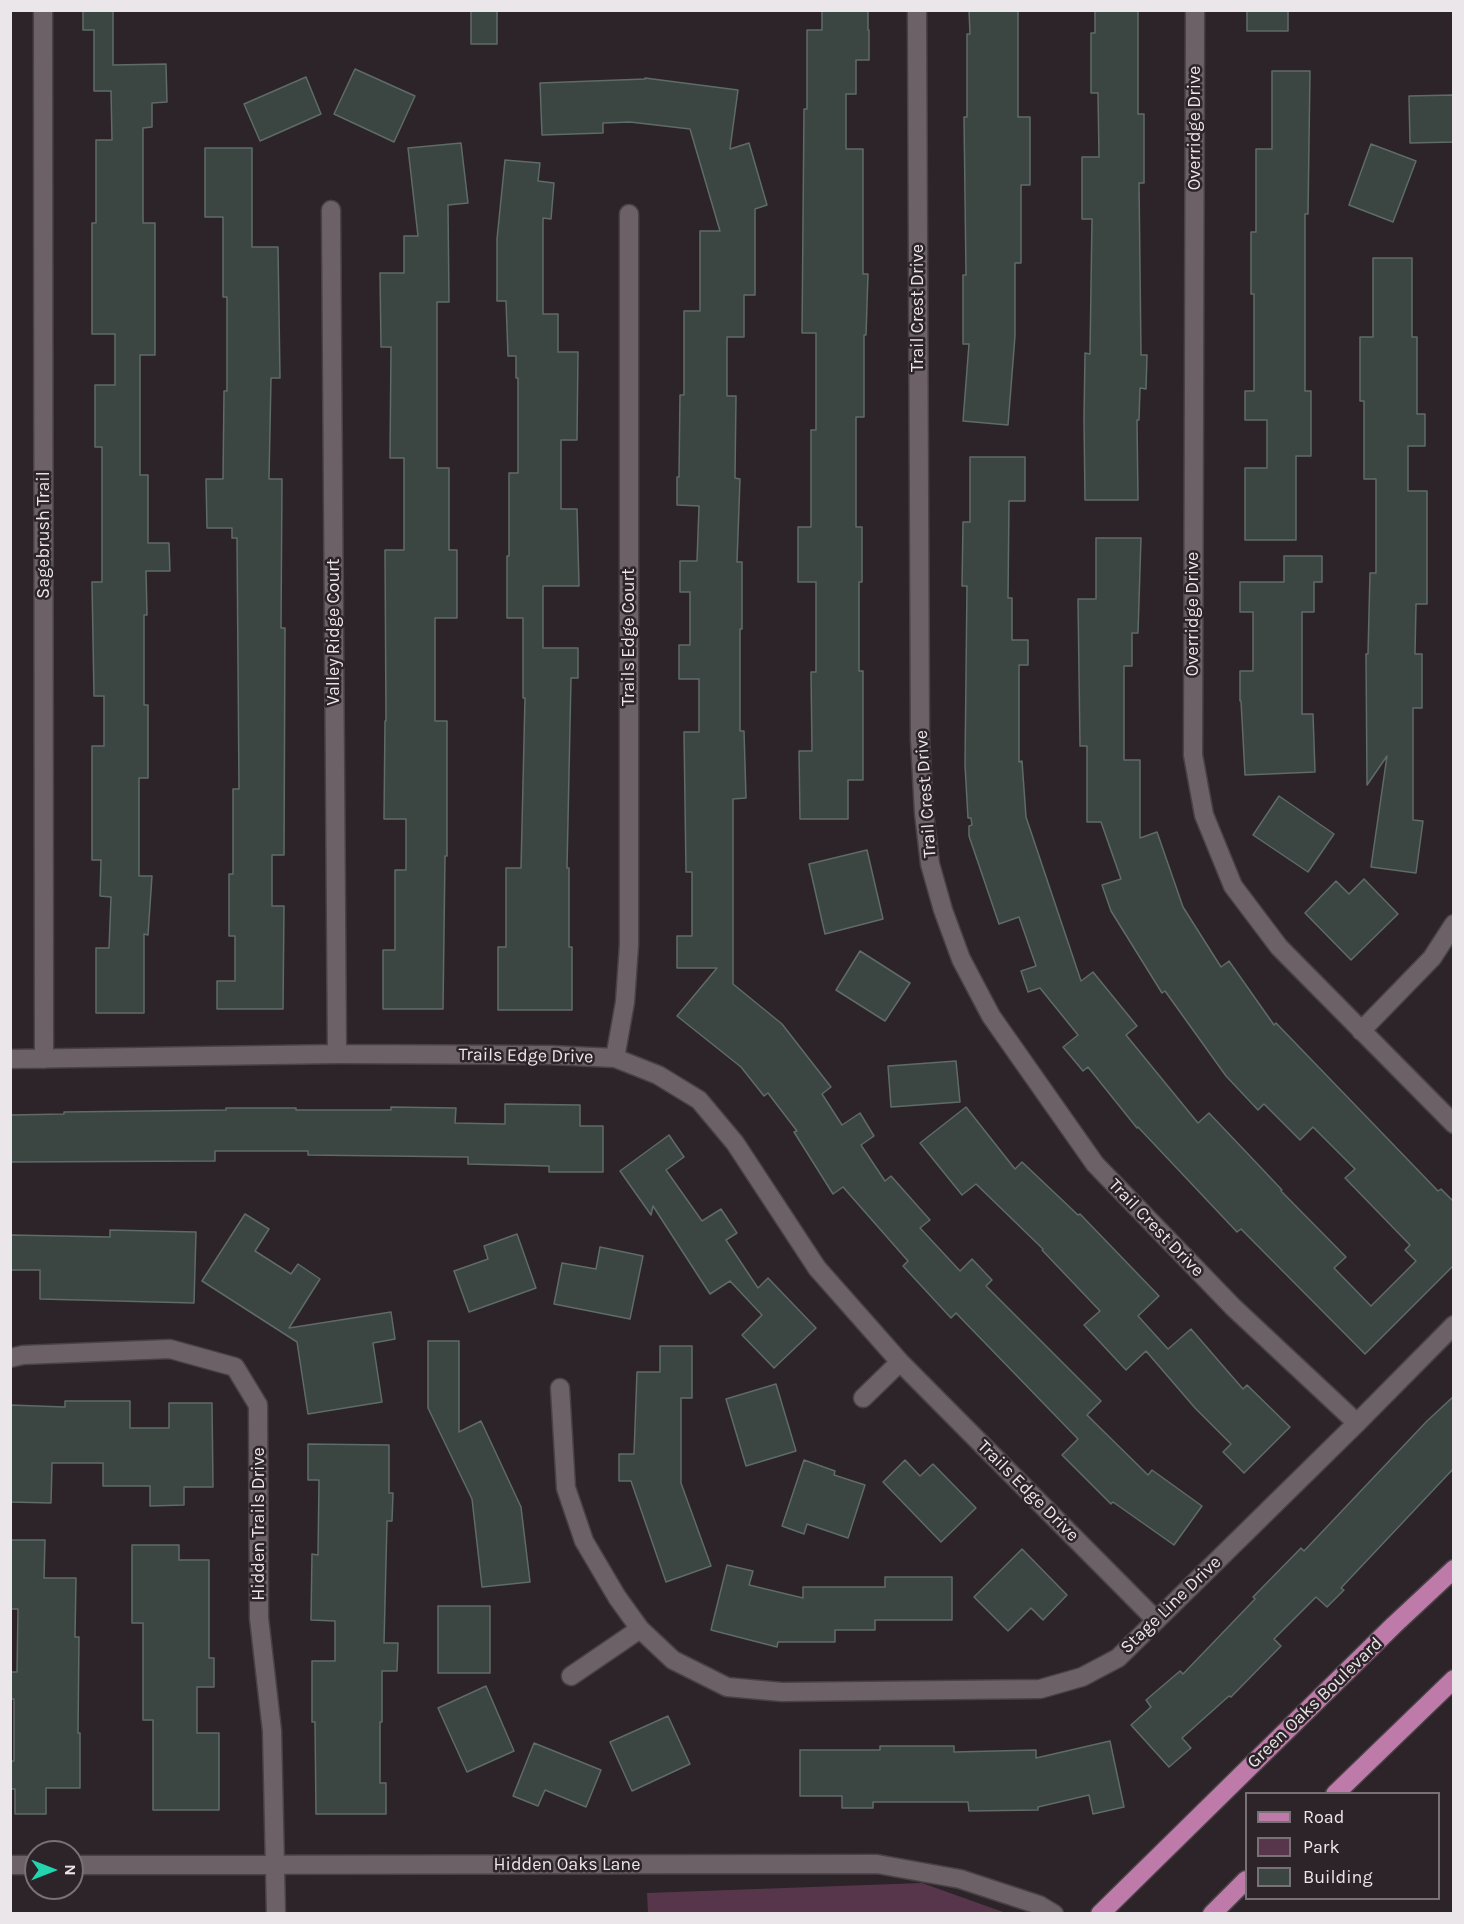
<!DOCTYPE html>
<style>
body{margin:0}
#map{position:relative;width:1464px;height:1924px;overflow:hidden;background:#2c2429;font-family:Karla,sans-serif}
canvas{display:block}
.frame{position:absolute;inset:0;border:12px solid #ebe6e9;pointer-events:none}
.legend{position:absolute;left:1245px;top:1792px;width:195px;height:108px;box-sizing:border-box;background:#2c2429;border:2px solid #787276;margin:0;padding:8px 10px;list-style:none;font-size:18px;color:#ebe6e9}
.legend li{display:flex;align-items:center;gap:12px;height:30px}
.legend b{width:30px;border:2px solid #787276}
.north{position:absolute;left:24px;top:1840px;width:60px;height:60px;box-sizing:border-box;background:#2c2429;border:2px solid #787276;border-radius:50%;rotate:90deg;font-size:16px;font-weight:700;line-height:24px;text-align:center;color:#ebe6e9}
.north::after{content:'';display:block;margin:auto;width:21px;height:27px;background:#22d5af;clip-path:polygon(50% 0,100% 100%,50% 72%,0 100%)}
</style>
<div id="map">
<canvas width="1464" height="1924"></canvas>
<div class="frame"></div>
<ul class="legend">
<li><b style="height:8px;background:#be7ba9"></b>Road</li>
<li><b style="height:16px;background:#57364c"></b>Park</li>
<li><b style="height:16px;background:#3b4642"></b>Building</li>
</ul>
<div class="north">N</div>
</div>
<script>
const ctx = document.querySelector('canvas').getContext('2d');
ctx.lineJoin = 'round';
function paint(path, color) { ctx.fillStyle = color; ctx.fill(path, 'evenodd'); }
function stroke(path, color, width, dash) { ctx.strokeStyle = color; ctx.lineWidth = width; ctx.lineCap = dash ? 'butt' : 'round'; ctx.setLineDash(dash || []); ctx.stroke(path); }
function write(font, color, halo, rows, align = 'center') {
  ctx.font = font + ' Karla,sans-serif'; ctx.lineWidth = 5; ctx.setLineDash([]); ctx.textBaseline = 'middle'; ctx.strokeStyle = halo; ctx.fillStyle = color; for (const [text, x, y, turn = 0] of rows) {
    ctx.save(); ctx.translate(x, y); ctx.rotate((+turn || 0) * Math.PI / 180); ctx.textAlign = isNaN(turn) ? turn : align; if (halo) ctx.strokeText(text, 0, 0); ctx.fillText(text, 0, 0); ctx.restore();
  }
}
const green = new Path2D(`
 M 922,1883 L 1006,1913 L 648,1913 L 647,1893 Z`);
const building = new Path2D(`
 M 83,10 L 113,10 L 113,65 L 166,64 L 167,102 L 152,103 L 152,127 L 143,128 L 143,223 L 155,223 L 155,355 L 140,355 L 140,475 L 148,475 L 148,543 L 169,543 L 170,571 L 146,571 L 147,615 L 144,615 L 144,705 L 148,705 L 148,778 L 139,778 L 139,876 L 152,876 L 148,935 L 144,934 L 144,1013 L 96,1013 L 96,948 L 109,948 L 111,897 L 100,896 L 101,860 L 92,860 L 92,746 L 104,746 L 104,696 L 94,696 L 92,582 L 102,582 L 102,447 L 95,447 L 95,385 L 115,385 L 115,334 L 92,334 L 92,223 L 96,223 L 96,140 L 112,140 L 111,91 L 94,91 L 94,30 L 83,30 Z
 M 471,10 L 497,10 L 497,44 L 471,44 Z
 M 822,10 L 868,10 L 868,30 L 869,30 L 869,60 L 856,60 L 856,94 L 846,94 L 846,149 L 863,149 L 863,274 L 868,274 L 866,335 L 864,335 L 864,417 L 856,417 L 856,527 L 862,527 L 862,582 L 859,582 L 859,671 L 863,671 L 863,780 L 848,780 L 848,819 L 800,819 L 799,751 L 812,751 L 811,672 L 816,672 L 816,582 L 798,582 L 798,527 L 811,527 L 811,430 L 816,430 L 816,333 L 802,333 L 804,109 L 807,109 L 807,30 L 822,30 Z
 M 969,10 L 1018,10 L 1018,117 L 1030,117 L 1030,185 L 1021,185 L 1021,263 L 1015,263 L 1015,336 L 1008,425 L 963,421 L 969,344 L 963,344 L 963,275 L 966,275 L 964,117 L 967,117 L 967,34 L 970,34 Z
 M 1095,10 L 1138,10 L 1138,114 L 1144,114 L 1144,183 L 1139,183 L 1141,355 L 1147,355 L 1146,389 L 1140,388 L 1139,420 L 1137,420 L 1138,500 L 1085,500 L 1084,419 L 1085,353 L 1090,354 L 1092,219 L 1082,219 L 1082,157 L 1099,157 L 1098,93 L 1091,93 L 1091,33 L 1095,33 Z
 M 1247,10 L 1288,10 L 1288,31 L 1247,31 Z
 M 355,69 L 415,96 L 394,142 L 334,114 Z
 M 1272,71 L 1310,71 L 1308,214 L 1305,214 L 1305,391 L 1311,391 L 1311,456 L 1296,456 L 1296,540 L 1245,540 L 1245,468 L 1267,468 L 1267,420 L 1245,420 L 1245,391 L 1254,391 L 1254,294 L 1251,294 L 1251,232 L 1256,232 L 1256,149 L 1272,149 Z
 M 306,77 L 321,114 L 260,141 L 244,104 Z
 M 645,78 L 738,90 L 730,149 L 749,143 L 767,205 L 755,209 L 755,295 L 744,295 L 744,337 L 727,337 L 727,396 L 736,396 L 735,478 L 740,479 L 737,562 L 742,562 L 742,629 L 740,629 L 740,731 L 744,731 L 746,798 L 733,799 L 733,984 L 782,1024 L 831,1087 L 822,1094 L 842,1125 L 860,1113 L 874,1136 L 861,1145 L 885,1181 L 891,1176 L 930,1220 L 920,1228 L 960,1271 L 972,1259 L 992,1280 L 986,1286 L 1101,1401 L 1087,1415 L 1148,1475 L 1152,1470 L 1202,1506 L 1174,1545 L 1113,1502 L 1111,1504 L 1062,1455 L 1078,1439 L 956,1313 L 951,1318 L 903,1266 L 908,1261 L 843,1187 L 833,1194 L 794,1132 L 797,1131 L 768,1093 L 764,1096 L 741,1067 L 677,1016 L 717,968 L 677,968 L 677,936 L 692,936 L 692,872 L 686,872 L 684,732 L 699,732 L 699,679 L 679,679 L 679,645 L 690,645 L 690,592 L 680,592 L 680,561 L 697,561 L 699,506 L 677,505 L 677,477 L 679,477 L 680,395 L 684,395 L 684,311 L 700,311 L 700,231 L 720,231 L 690,129 L 630,122 L 603,123 L 603,133 L 542,135 L 540,83 L 645,79 Z
 M 1454,95 L 1454,142 L 1410,143 L 1409,96 Z
 M 461,143 L 468,203 L 448,205 L 449,302 L 437,302 L 437,468 L 449,468 L 449,550 L 457,550 L 457,618 L 435,618 L 435,721 L 447,721 L 447,856 L 445,856 L 443,1009 L 383,1009 L 383,950 L 395,950 L 395,870 L 406,870 L 406,819 L 384,819 L 385,721 L 386,721 L 385,550 L 404,550 L 404,458 L 390,458 L 391,347 L 381,347 L 380,273 L 404,273 L 404,236 L 418,236 L 408,148 Z
 M 1371,144 L 1416,161 L 1393,222 L 1349,205 Z
 M 205,148 L 252,148 L 252,247 L 278,247 L 280,378 L 271,378 L 269,479 L 282,479 L 281,628 L 285,628 L 284,855 L 272,855 L 272,906 L 284,906 L 283,1009 L 217,1009 L 217,981 L 235,981 L 235,936 L 229,936 L 229,874 L 233,874 L 233,789 L 239,789 L 237,538 L 232,538 L 232,528 L 207,528 L 206,479 L 223,479 L 224,391 L 227,391 L 227,297 L 223,297 L 223,217 L 205,217 Z
 M 505,160 L 540,163 L 538,181 L 554,183 L 551,219 L 543,218 L 543,314 L 558,314 L 558,352 L 578,352 L 577,440 L 561,440 L 561,509 L 577,509 L 579,586 L 543,586 L 543,648 L 578,648 L 578,678 L 571,678 L 567,868 L 569,868 L 569,947 L 572,947 L 572,1010 L 498,1010 L 498,947 L 506,947 L 506,868 L 521,868 L 525,698 L 523,698 L 523,618 L 507,618 L 507,556 L 509,556 L 509,473 L 518,473 L 518,378 L 516,378 L 516,356 L 508,356 L 506,301 L 497,301 L 497,239 Z
 M 1373,258 L 1412,258 L 1412,337 L 1417,337 L 1417,414 L 1425,414 L 1425,446 L 1408,446 L 1408,491 L 1427,491 L 1427,604 L 1416,604 L 1415,654 L 1422,654 L 1422,708 L 1413,708 L 1413,820 L 1423,821 L 1416,873 L 1371,867 L 1387,756 L 1367,785 L 1366,654 L 1368,654 L 1370,573 L 1376,573 L 1376,479 L 1364,479 L 1364,401 L 1360,401 L 1360,337 L 1373,337 Z
 M 970,457 L 1025,457 L 1025,501 L 1009,501 L 1008,598 L 1012,598 L 1012,640 L 1028,640 L 1028,665 L 1019,665 L 1019,762 L 1022,761 L 1026,817 L 1081,981 L 1093,972 L 1137,1026 L 1126,1035 L 1198,1123 L 1209,1113 L 1248,1154 L 1282,1190 L 1281,1191 L 1346,1257 L 1334,1268 L 1371,1306 L 1416,1261 L 1405,1250 L 1410,1245 L 1345,1178 L 1355,1169 L 1313,1127 L 1300,1140 L 1264,1104 L 1258,1110 L 1226,1076 L 1165,991 L 1162,993 L 1111,911 L 1102,885 L 1121,879 L 1101,822 L 1087,822 L 1087,746 L 1080,746 L 1078,599 L 1096,599 L 1096,538 L 1141,538 L 1138,633 L 1132,633 L 1132,666 L 1124,666 L 1124,760 L 1140,760 L 1140,838 L 1157,832 L 1183,907 L 1221,967 L 1229,961 L 1274,1025 L 1276,1023 L 1438,1191 L 1441,1189 L 1454,1202 L 1454,1265 L 1365,1354 L 1241,1229 L 1237,1232 L 1138,1127 L 1137,1128 L 1088,1067 L 1083,1071 L 1063,1047 L 1078,1035 L 1040,988 L 1028,992 L 1021,971 L 1036,966 L 1019,917 L 999,924 L 969,836 L 969,826 L 972,825 L 971,818 L 968,818 L 965,765 L 967,586 L 962,586 L 963,522 L 970,522 Z
 M 1284,556 L 1322,556 L 1322,582 L 1314,582 L 1314,612 L 1302,612 L 1302,714 L 1313,714 L 1315,772 L 1245,775 L 1241,701 L 1240,701 L 1240,671 L 1253,671 L 1253,612 L 1240,612 L 1240,582 L 1284,582 Z
 M 1279,796 L 1334,834 L 1308,872 L 1253,835 Z
 M 867,850 L 883,919 L 825,934 L 809,864 Z
 M 1364,879 L 1398,914 L 1351,960 L 1305,913 L 1336,881 L 1349,894 Z
 M 860,951 L 910,983 L 885,1021 L 836,990 Z
 M 956,1061 L 960,1102 L 891,1107 L 888,1066 Z
 M 505,1104 L 580,1105 L 580,1126 L 603,1126 L 603,1172 L 549,1172 L 549,1166 L 468,1164 L 468,1157 L 308,1155 L 308,1151 L 215,1151 L 215,1161 L 10,1162 L 10,1115 L 64,1114 L 64,1112 L 226,1110 L 226,1108 L 296,1108 L 296,1110 L 391,1110 L 391,1107 L 456,1108 L 455,1123 L 505,1124 Z
 M 966,1107 L 1015,1169 L 1022,1162 L 1078,1215 L 1080,1214 L 1159,1296 L 1138,1316 L 1168,1349 L 1191,1329 L 1243,1389 L 1247,1385 L 1290,1427 L 1244,1473 L 1223,1452 L 1231,1444 L 1195,1408 L 1146,1351 L 1126,1370 L 1084,1325 L 1100,1311 L 1042,1250 L 1043,1249 L 976,1184 L 962,1195 L 920,1143 Z
 M 669,1135 L 684,1157 L 666,1170 L 702,1221 L 721,1209 L 737,1233 L 726,1240 L 758,1288 L 768,1278 L 816,1328 L 774,1368 L 742,1335 L 762,1315 L 730,1281 L 710,1294 L 653,1206 L 651,1215 L 620,1171 Z
 M 245,1214 L 269,1229 L 255,1251 L 291,1274 L 298,1264 L 320,1279 L 289,1328 L 391,1312 L 395,1339 L 373,1343 L 382,1402 L 308,1414 L 297,1342 L 202,1281 Z
 M 110,1230 L 196,1232 L 194,1303 L 40,1299 L 40,1270 L 10,1270 L 11,1235 L 110,1237 Z
 M 517,1234 L 536,1288 L 469,1312 L 454,1271 L 488,1259 L 484,1246 Z
 M 600,1247 L 643,1256 L 630,1319 L 554,1304 L 562,1263 L 596,1269 Z
 M 428,1341 L 459,1341 L 459,1432 L 481,1421 L 521,1507 L 530,1582 L 482,1587 L 472,1499 L 428,1408 Z
 M 660,1346 L 692,1346 L 692,1398 L 681,1398 L 681,1483 L 711,1566 L 666,1582 L 631,1481 L 619,1481 L 619,1454 L 634,1454 L 637,1372 L 660,1372 Z
 M 776,1384 L 796,1451 L 746,1466 L 726,1399 Z
 M 1454,1396 L 1454,1468 L 1341,1588 L 1344,1590 L 1327,1607 L 1316,1597 L 1274,1639 L 1281,1646 L 1231,1697 L 1229,1696 L 1182,1738 L 1191,1748 L 1169,1767 L 1131,1725 L 1151,1707 L 1146,1700 L 1180,1671 L 1183,1674 L 1255,1599 L 1253,1597 L 1301,1548 L 1304,1551 L 1427,1421 Z
 M 65,1401 L 130,1401 L 130,1428 L 169,1428 L 169,1403 L 212,1403 L 213,1487 L 184,1487 L 184,1505 L 150,1506 L 150,1486 L 103,1486 L 103,1463 L 52,1463 L 51,1503 L 10,1502 L 10,1405 L 65,1407 Z
 M 308,1444 L 389,1445 L 389,1493 L 393,1493 L 392,1521 L 387,1521 L 384,1643 L 398,1643 L 397,1671 L 382,1671 L 382,1722 L 380,1722 L 380,1783 L 386,1783 L 386,1814 L 316,1814 L 315,1722 L 312,1722 L 312,1661 L 335,1661 L 335,1621 L 311,1620 L 312,1554 L 318,1555 L 319,1480 L 308,1480 Z
 M 804,1460 L 835,1471 L 834,1475 L 865,1485 L 848,1538 L 807,1524 L 804,1534 L 782,1526 Z
 M 905,1460 L 920,1476 L 933,1464 L 976,1508 L 941,1542 L 883,1482 Z
 M 10,1540 L 45,1540 L 44,1578 L 76,1578 L 75,1637 L 79,1637 L 78,1733 L 80,1733 L 80,1788 L 46,1788 L 46,1814 L 15,1814 L 15,1789 L 10,1789 L 10,1761 L 14,1761 L 14,1699 L 10,1699 L 10,1672 L 17,1672 L 18,1609 L 10,1609 Z
 M 132,1545 L 179,1545 L 179,1560 L 209,1560 L 209,1658 L 214,1658 L 214,1687 L 197,1687 L 197,1733 L 219,1733 L 219,1810 L 153,1810 L 153,1720 L 143,1720 L 143,1623 L 132,1623 Z
 M 1022,1549 L 1067,1595 L 1043,1620 L 1031,1608 L 1008,1631 L 974,1597 Z
 M 727,1565 L 753,1571 L 749,1585 L 803,1598 L 803,1587 L 885,1587 L 885,1577 L 952,1577 L 952,1620 L 875,1620 L 875,1630 L 835,1630 L 835,1642 L 778,1642 L 777,1647 L 711,1630 Z
 M 438,1606 L 490,1606 L 490,1673 L 438,1673 Z
 M 486,1686 L 514,1751 L 467,1772 L 438,1708 Z
 M 668,1716 L 690,1764 L 632,1791 L 610,1742 Z
 M 1110,1741 L 1124,1807 L 1093,1814 L 1089,1795 L 1038,1807 L 1038,1810 L 969,1811 L 968,1802 L 873,1802 L 873,1808 L 842,1808 L 842,1796 L 800,1796 L 800,1750 L 880,1750 L 880,1746 L 954,1746 L 954,1752 L 1036,1750 L 1036,1758 Z
 M 534,1743 L 601,1770 L 586,1807 L 545,1790 L 538,1806 L 513,1796 Z`);
const minor = new Path2D(`
 M 43,10 L 44,1059
 M 917,10 L 920,739 L 924,813 L 930,864 L 943,910 L 961,959 L 991,1016 L 1095,1164 L 1233,1307 L 1357,1423
 M 1195,10 L 1193,755 L 1204,815 L 1233,886 L 1279,947 L 1454,1124
 M 331,210 L 337,1054
 M 1361,1031 L 1432,958 L 1454,924
 M 615,1058 L 625,1002 L 629,945 L 629,214
 M 10,1059 L 337,1054 L 551,1055 L 615,1058 L 658,1075 L 699,1100 L 735,1143 L 817,1268 L 900,1362 L 1156,1620
 M 10,1358 L 23,1355 L 170,1349 L 235,1367 L 258,1405 L 259,1618 L 272,1731 L 276,1914
 M 560,1388 L 566,1488 L 584,1541 L 617,1597 L 640,1629 L 673,1660 L 727,1687 L 782,1692 L 1040,1689 L 1082,1677 L 1118,1658 L 1357,1423 L 1454,1325
 M 863,1398 L 900,1362
 M 571,1676 L 640,1629
 M 10,1865 L 36,1865
 M 72,1865 L 877,1864 L 960,1879 L 1039,1905 L 1054,1914`);
const major = new Path2D(`
 M 1335,1794 L 1454,1679
 M 1100,1914 L 1394,1625 L 1454,1569
 M 1212,1914 L 1246,1880`);
const streetNames = [
 ["Overridge Drive",1195,128,-90],
 ["Trail Crest Drive",918,308,-90],
 ["Sagebrush Trail",44,535,-90],
 ["Overridge Drive",1193,614,-90],
 ["Valley Ridge Court",334,632,-90],
 ["Trails Edge Court",629,637,-90],
 ["Trail Crest Drive",926,794,-94],
 ["Trails Edge Drive",526,1056,1],
 ["Trail Crest Drive",1156,1228,46],
 ["Trails Edge Drive",1028,1491,45],
 ["Hidden Trails Drive",259,1524,-90],
 ["Stage Line Drive",1171,1605,-44],
 ["Green Oaks Boulevard",1315,1703,-44],
 ["Hidden Oaks Lane",567,1865]
];
paint(green, '#57364c');
paint(building, '#3b4642');
stroke(building, '#5f6b67', 1.5);
stroke(minor, '#484146', 21);
stroke(major, '#484146', 21);
stroke(minor, '#6b6167', 18);
stroke(major, '#be7ba9', 18);
write('18px', '#ebe6e9', '#2c2429', streetNames);
</script>
